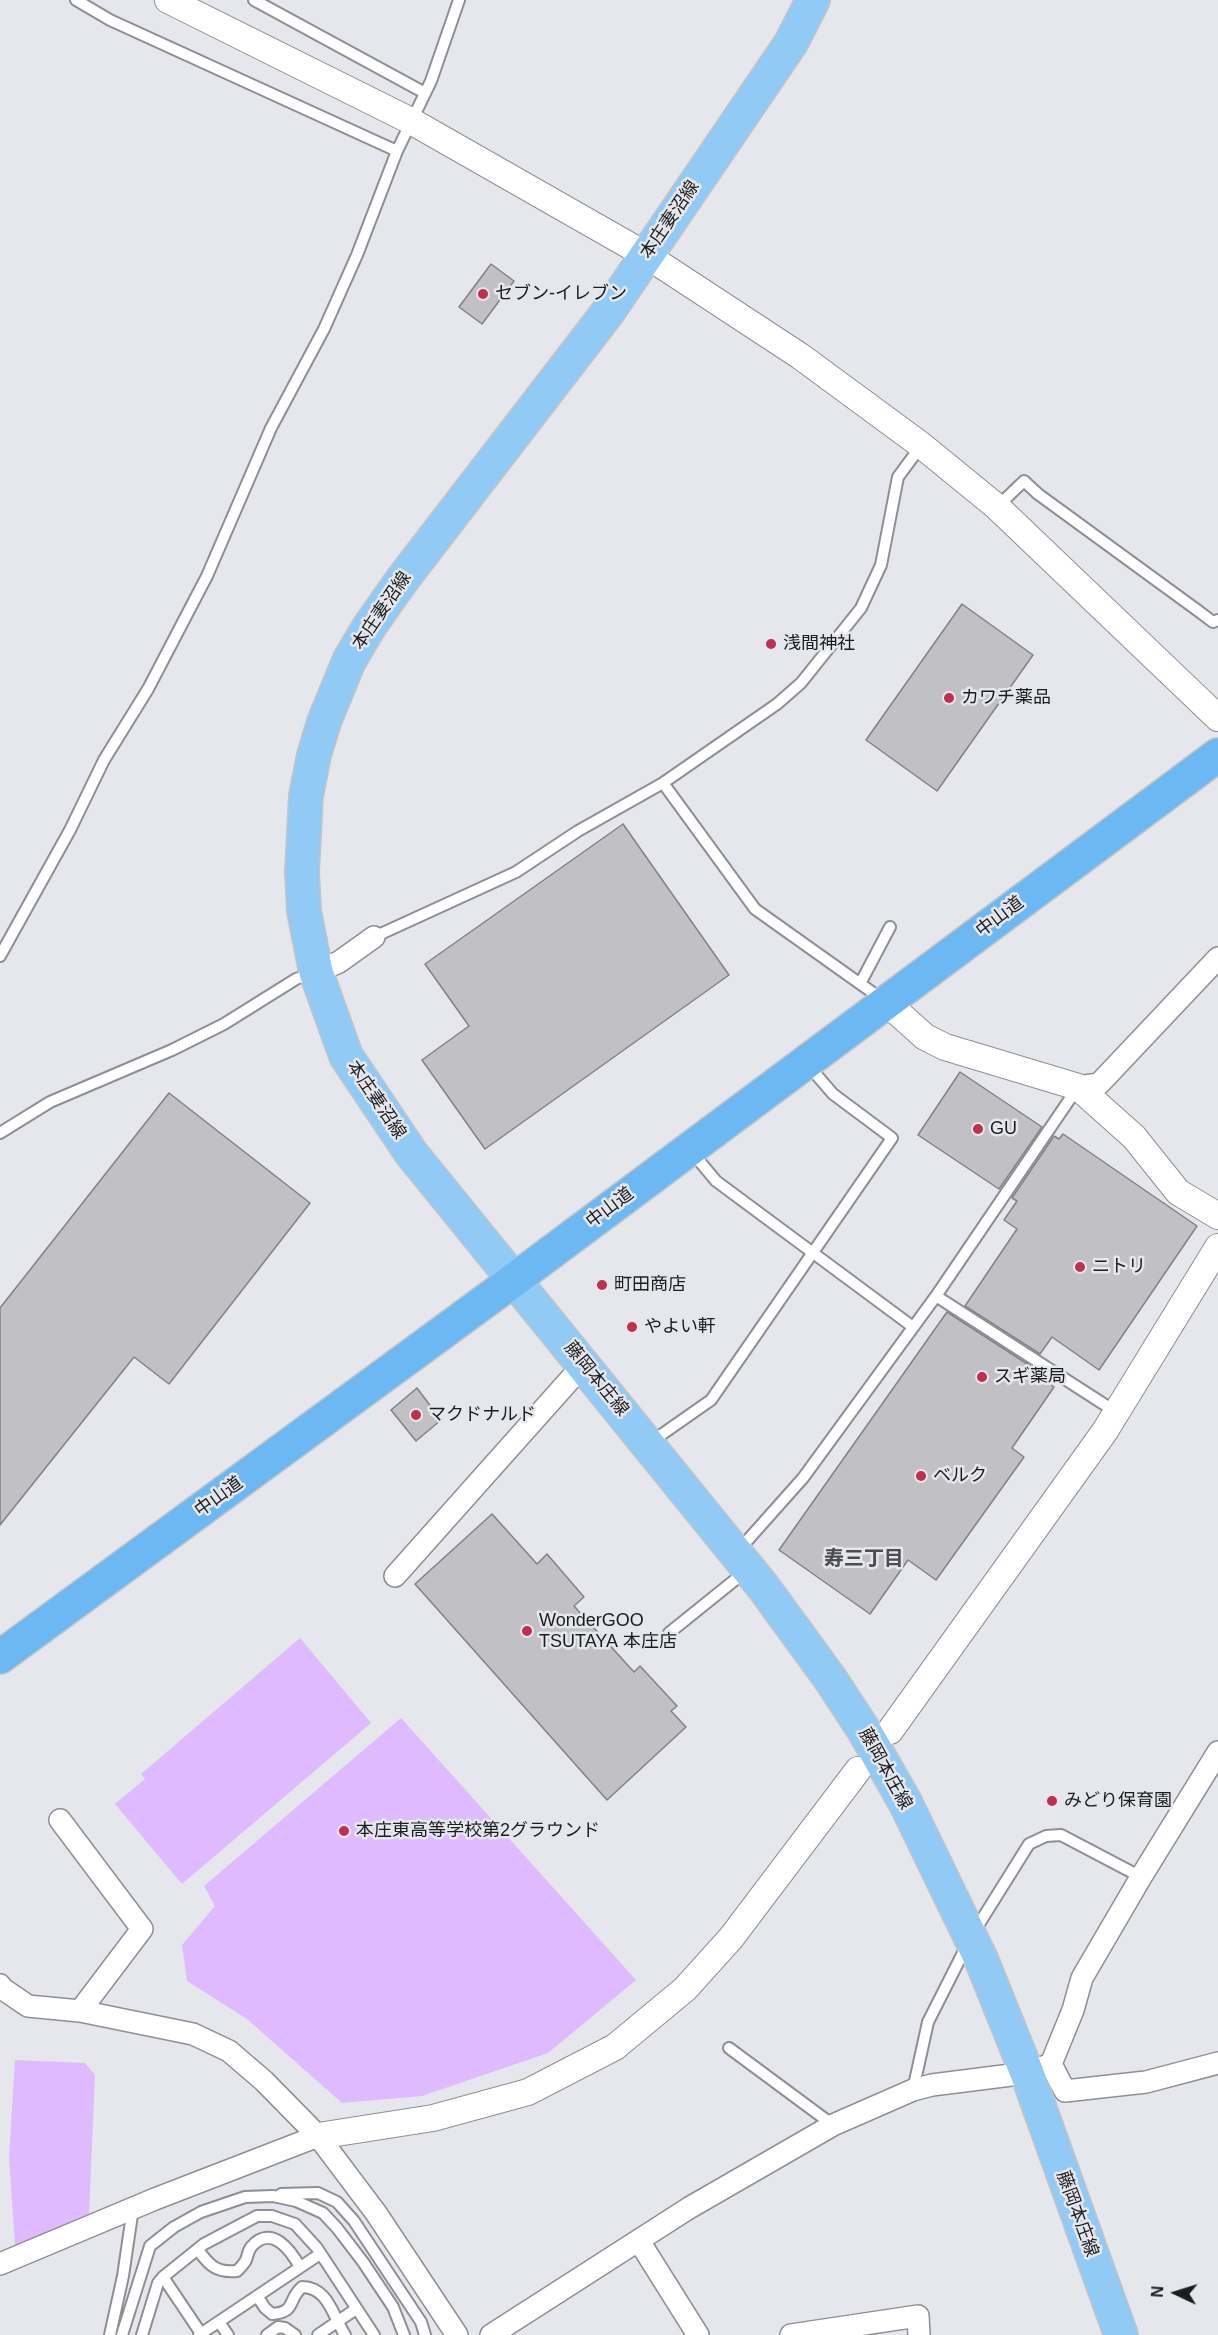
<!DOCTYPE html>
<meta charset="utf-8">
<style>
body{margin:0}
#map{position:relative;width:1218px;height:2335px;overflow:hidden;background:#e5e7ec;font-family:Helvetica,sans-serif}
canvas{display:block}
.north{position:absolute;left:1146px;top:2263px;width:60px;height:60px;-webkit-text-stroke:4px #e5e7ec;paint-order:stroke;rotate:274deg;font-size:16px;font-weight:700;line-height:24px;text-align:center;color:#1b1c1e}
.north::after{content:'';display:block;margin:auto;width:21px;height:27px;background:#1b1c1e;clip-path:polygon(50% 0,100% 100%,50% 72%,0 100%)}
</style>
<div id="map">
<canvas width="1218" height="2335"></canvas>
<div class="north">N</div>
</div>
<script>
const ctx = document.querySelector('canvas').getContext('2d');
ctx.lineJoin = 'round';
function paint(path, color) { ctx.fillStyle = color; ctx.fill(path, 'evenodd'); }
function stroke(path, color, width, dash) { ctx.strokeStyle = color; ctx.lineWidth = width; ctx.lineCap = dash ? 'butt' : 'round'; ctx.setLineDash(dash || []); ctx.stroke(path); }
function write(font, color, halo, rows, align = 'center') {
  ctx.font = font + ' Helvetica,"Noto Sans JP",sans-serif'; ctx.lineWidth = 5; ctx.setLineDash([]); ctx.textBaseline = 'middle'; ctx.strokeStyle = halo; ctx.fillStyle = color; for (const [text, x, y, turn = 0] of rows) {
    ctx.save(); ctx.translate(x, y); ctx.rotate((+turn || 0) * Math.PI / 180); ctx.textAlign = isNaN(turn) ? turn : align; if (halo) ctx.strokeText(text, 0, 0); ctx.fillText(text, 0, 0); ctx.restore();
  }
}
const green = new Path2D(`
 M 300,1638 L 371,1723 L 182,1884 L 115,1804 L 145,1779 L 141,1774 Z
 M 401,1718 L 636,1980 L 548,2053 L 422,2096 L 342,2103 L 247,2019 L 187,1981 L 182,1945 L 215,1906 L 204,1886 Z
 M 15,2060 L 85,2063 L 95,2075 L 89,2214 L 15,2245 L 9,2158 Z`);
const building = new Path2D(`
 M 491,264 L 514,281 L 482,324 L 459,307 Z
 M 962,604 L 1033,655 L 937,791 L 866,740 Z
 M 623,824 L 729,975 L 485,1149 L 422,1060 L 469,1026 L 425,964 Z
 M 960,1072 L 1042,1127 L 999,1189 L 918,1135 Z
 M 169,1093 L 310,1203 L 169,1384 L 134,1357 L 0,1525 L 0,1308 Z
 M 1063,1134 L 1197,1226 L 1099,1370 L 1052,1337 L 1040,1354 L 965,1306 L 1017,1229 L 1004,1220 L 1017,1201 L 1012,1198 L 1054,1136 L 1059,1139 Z
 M 947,1312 L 1032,1367 L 1030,1369 L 1054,1387 L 1012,1448 L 1024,1457 L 936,1580 L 908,1560 L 870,1614 L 779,1550 Z
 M 417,1388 L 441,1420 L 416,1441 L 391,1410 Z
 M 492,1514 L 537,1564 L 547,1554 L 584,1597 L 574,1606 L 634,1672 L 640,1666 L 677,1706 L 671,1711 L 686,1727 L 607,1800 L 415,1584 Z`);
const service = new Path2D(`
 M 76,0 L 110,20 L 397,151
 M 254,0 L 425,93
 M 998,506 L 1024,481 L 1038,494 L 1197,610 L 1213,622 L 1218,620
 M 663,783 L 755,909 L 883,1000
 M 374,937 L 516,872 L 578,831 L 663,783 L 777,704 L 801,683 L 861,608 L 881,565 L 898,477 L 921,446
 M 0,956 L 70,830 L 104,760 L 148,689 L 207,576 L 271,428 L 324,329 L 357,255 L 397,151 L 431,81 L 459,0
 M 861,982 L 890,927
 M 0,1133 L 50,1102 L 172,1050 L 224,1024 L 296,979 L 313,973
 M 691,1151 L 716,1181 L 913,1327
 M 936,1296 L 1116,1412
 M 651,1442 L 711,1400 L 892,1138 L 833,1094 L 808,1065
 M 738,1551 L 803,1478 L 936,1296 L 1078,1087
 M 669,1633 L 746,1571
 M 974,1932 L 1029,1844 L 1046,1836 L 1061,1835 L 1141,1877
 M 729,2048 L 833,2125
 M 913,2090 L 928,2022 L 967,1945
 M 281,2194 L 318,2193 L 337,2202 L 354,2221 L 421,2322 L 425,2335
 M 198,2250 C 209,2265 216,2273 237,2271 C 240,2268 244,2264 246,2260 C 248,2255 248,2250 252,2246 C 272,2224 291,2251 300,2267
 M 163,2277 L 202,2335
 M 257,2296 L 265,2308 L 272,2314 C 297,2312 287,2300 302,2287 C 328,2287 333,2316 345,2335
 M 219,2322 L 228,2335
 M 110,2335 L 123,2276 L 133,2208
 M 122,2335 L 150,2246 L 174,2227 L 201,2212 L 245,2197 L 273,2196 L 296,2201 L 323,2213 L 337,2228 L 363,2262 L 393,2307 L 404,2335
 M 142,2335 L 158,2283 L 163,2277 L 204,2244 L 257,2216 L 272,2216 L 295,2224 L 317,2248 L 374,2335
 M 199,2335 L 320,2254
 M 267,2335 L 278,2327 L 285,2328 L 295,2335
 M 318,2335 L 356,2309`);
const minor = new Path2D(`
 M 316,972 L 339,962 L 374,937
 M 1078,1087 L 1099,1084 L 1218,958
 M 395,1576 L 583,1365
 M 60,1820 L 142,1929 L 80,2011
 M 0,1985 L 3,1989 L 28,2006 L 80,2011 L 193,2034 L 229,2051 L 264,2081 L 318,2136 L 376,2213 L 457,2335
 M 1051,2064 L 1065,2091 L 1146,2082 L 1218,2063
 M 639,2241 L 698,2335
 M 0,2264 L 155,2199 L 318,2136
 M 491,2335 L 689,2208 L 833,2125 L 913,2090 L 932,2085 L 1027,2073 L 1051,2064 L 1073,2010 L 1082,1978 L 1141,1877 L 1218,1752
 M 791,2335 L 918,2316 L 919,2335`);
const tertiary = new Path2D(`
 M 168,0 L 411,121 L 646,255 L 800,356 L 921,445 L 997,507 L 1218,718
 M 886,1002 L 925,1037 L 945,1047 L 1078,1087 L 1134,1137 L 1178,1192 L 1218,1216
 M 890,1731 L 1105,1431 L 1218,1247
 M 318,2136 L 433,2118 L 528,2092 L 615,2047 L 685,1989 L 731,1938 L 858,1770`);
const primary = new Path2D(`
 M 813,0 L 791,43 L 608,312 L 402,580 L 369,627 L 349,661 L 324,722 L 314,755 L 306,796 L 302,872 L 304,911 L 316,972 L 346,1056 L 411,1153 L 764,1588 L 831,1680 L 865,1732 L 905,1802 L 981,1959 L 1027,2073 L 1121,2335`);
const trunk = new Path2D(`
 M 0,1657 L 514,1280 L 1218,755`);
const markers = [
 [483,294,6,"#bf2f4e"],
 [771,644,6,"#bf2f4e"],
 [949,698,6,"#bf2f4e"],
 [978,1129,6,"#bf2f4e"],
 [1080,1267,6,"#bf2f4e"],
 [602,1285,6,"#bf2f4e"],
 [632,1327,6,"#bf2f4e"],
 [982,1377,6,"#bf2f4e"],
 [416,1415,6,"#bf2f4e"],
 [921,1476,6,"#bf2f4e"],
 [527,1631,6,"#bf2f4e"],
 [1052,1801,6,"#bf2f4e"],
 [344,1831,6,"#bf2f4e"]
];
const streetNames = [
 ["本庄妻沼線",670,220,-56],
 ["本庄妻沼線",382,611,-56],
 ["中山道",1000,917,-37],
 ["本庄妻沼線",376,1100,56],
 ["中山道",610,1208,-37],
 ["藤岡本庄線",596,1379,51],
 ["中山道",219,1497,-36],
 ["藤岡本庄線",885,1769,61],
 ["藤岡本庄線",1077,2214,70]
];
const poiNames = [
 ["セブン-イレブン",495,294],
 ["浅間神社",783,644],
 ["カワチ薬品",961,698],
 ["GU",990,1129],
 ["ニトリ",1092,1267],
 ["町田商店",614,1285],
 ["やよい軒",644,1327],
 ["スギ薬局",994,1377],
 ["マクドナルド",428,1415],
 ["ベルク",933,1476],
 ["WonderGOO",539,1621],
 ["TSUTAYA 本庄店",539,1642],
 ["みどり保育園",1064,1801],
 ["本庄東高等学校第2グラウンド",356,1831]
];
const neighbourhoodNames = [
 ["寿三丁目",864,1559]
];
paint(green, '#dfbafe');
paint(building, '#c0c0c5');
stroke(building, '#828286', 1.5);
stroke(service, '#8d8f94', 14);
stroke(minor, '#8d8f94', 24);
stroke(tertiary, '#8d8f94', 28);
stroke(primary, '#c4c4c4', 36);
stroke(trunk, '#c4c4c4', 36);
stroke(service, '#fff', 10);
stroke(minor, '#fff', 21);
stroke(tertiary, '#fff', 26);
stroke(primary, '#91caf5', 33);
stroke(trunk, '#6cb8f2', 33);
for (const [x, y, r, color] of markers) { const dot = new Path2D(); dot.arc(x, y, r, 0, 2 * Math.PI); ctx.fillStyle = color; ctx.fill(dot); stroke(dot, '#e5e7ec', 2); }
write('18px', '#1b1c1e', '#e5e7ec', streetNames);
write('18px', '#1b1c1e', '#e5e7ec', poiNames, 'left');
write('bold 20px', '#4a4c50', '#e5e7ec', neighbourhoodNames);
</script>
